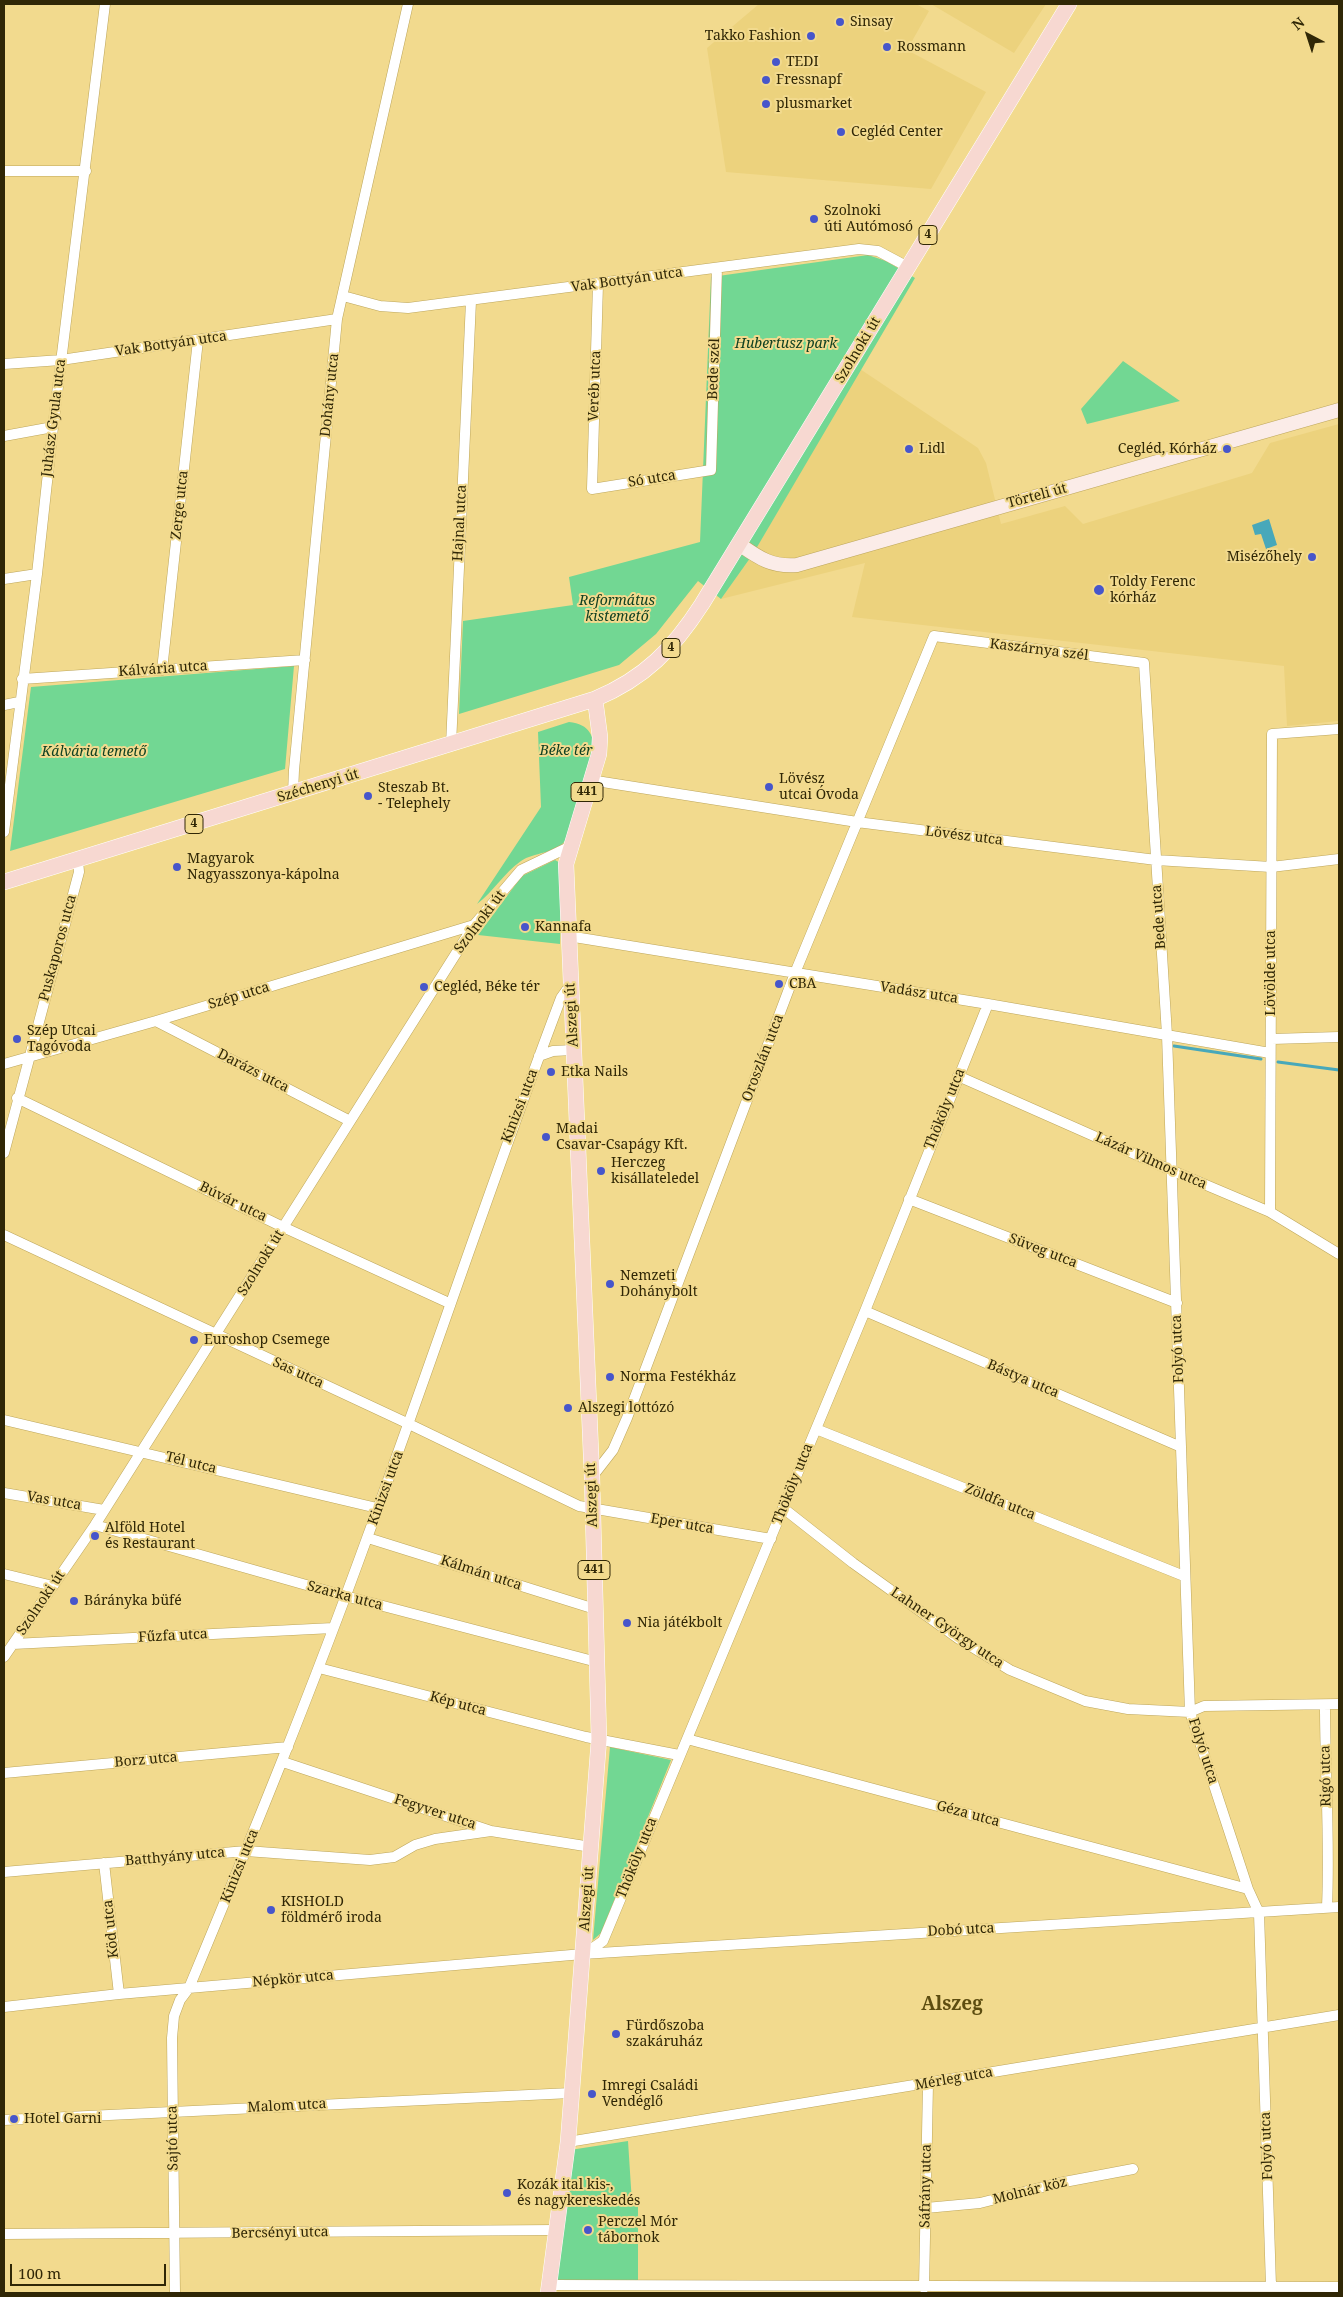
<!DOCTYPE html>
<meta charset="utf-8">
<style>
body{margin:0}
#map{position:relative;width:1343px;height:2297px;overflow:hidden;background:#f2da8e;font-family:"Noto Serif",serif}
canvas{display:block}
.frame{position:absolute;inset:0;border:5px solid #302706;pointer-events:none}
.north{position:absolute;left:1283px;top:10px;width:50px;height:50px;-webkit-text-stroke:4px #f2da8e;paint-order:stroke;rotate:320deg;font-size:14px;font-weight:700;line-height:20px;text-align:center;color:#302706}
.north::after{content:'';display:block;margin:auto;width:18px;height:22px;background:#302706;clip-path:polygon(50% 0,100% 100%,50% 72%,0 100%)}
.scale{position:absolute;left:10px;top:2264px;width:156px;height:22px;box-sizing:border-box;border:2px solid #302706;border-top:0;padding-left:6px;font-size:15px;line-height:18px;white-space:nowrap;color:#302706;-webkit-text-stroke:4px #f2da8e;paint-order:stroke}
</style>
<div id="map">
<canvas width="1343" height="2297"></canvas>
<div class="frame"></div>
<div class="north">N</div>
<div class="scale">100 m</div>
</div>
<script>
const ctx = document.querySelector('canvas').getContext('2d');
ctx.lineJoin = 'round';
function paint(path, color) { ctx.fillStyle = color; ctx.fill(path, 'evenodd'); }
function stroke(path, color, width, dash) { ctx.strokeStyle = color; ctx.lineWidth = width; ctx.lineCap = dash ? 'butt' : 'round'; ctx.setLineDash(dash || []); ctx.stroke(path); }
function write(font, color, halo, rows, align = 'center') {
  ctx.font = font + ' "Noto Serif",serif'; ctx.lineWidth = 4; ctx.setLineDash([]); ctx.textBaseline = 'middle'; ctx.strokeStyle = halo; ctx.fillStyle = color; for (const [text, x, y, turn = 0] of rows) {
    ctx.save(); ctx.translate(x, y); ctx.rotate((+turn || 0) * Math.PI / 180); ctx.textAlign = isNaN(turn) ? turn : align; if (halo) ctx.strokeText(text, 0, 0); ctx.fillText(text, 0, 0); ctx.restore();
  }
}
const built = new Path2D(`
 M 759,4 L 916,4 L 929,11 L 907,50 L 986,92 L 931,189 L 726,172 L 707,48 Z
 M 931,4 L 1046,4 L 1014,53 Z
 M 860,369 L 978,448 L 986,463 L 1001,524 L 1065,506 L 1083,524 L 1252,473 L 1270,443 L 1339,424 L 1339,721 L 1287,726 L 1284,666 L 852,617 L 865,563 L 721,599 L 753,554 Z`);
const green = new Path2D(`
 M 868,255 L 886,261 L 915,278 L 753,554 L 721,599 L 698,581 L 656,634 L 619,665 L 459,714 L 463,621 L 573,605 L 569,577 L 700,542 L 711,277 Z
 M 1123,361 L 1180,401 L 1087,424 L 1081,409 Z
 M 294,666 L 285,769 L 10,851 L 31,687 Z
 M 569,722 C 611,726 588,774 580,798 C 576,811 574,829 565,841 C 555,854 534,852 521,861 C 504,873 493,892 477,904 L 541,807 L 538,732 Z
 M 555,860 L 562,864 L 560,944 L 478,935 L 522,876 Z
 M 610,1747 L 671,1760 L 601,1933 L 593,1940 Z
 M 628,2141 L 632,2203 L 638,2203 L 638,2283 L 557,2282 L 570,2150 Z`);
const water = new Path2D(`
 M 1269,519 L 1277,545 L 1266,549 L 1261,534 L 1255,535 L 1252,525 Z`);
const stream = new Path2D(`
 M 1174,1046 L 1261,1059
 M 1278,1062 L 1339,1070`);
const minor = new Path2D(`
 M 4,171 L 86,171
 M 598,284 L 592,489 L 711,470 L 717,268
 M 343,296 L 380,306 L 408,308 L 859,249 L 878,251 L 908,267
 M 4,364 L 61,360 L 337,319
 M 4,436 L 53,427
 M 4,579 L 37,574
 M 162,670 L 198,340
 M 22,679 L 305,660
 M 4,705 L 19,702
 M 451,745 L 471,301
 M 590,780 L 857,822 L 1156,860 L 1271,867 L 1339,859
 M 293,793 L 294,770 L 337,319 L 408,4
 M 4,832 L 37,574 L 53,427 L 105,4
 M 568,936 L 988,1004 L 1270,1053
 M 156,1021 L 350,1121
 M 1272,1039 L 1339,1037
 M 539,1056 L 553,1051 L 573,1050
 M 4,1064 L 156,1021 L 474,925
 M 958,1076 L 1173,1171 L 1270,1212 L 1339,1254
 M 17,1098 L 283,1227 L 449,1303
 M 4,1153 L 79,872 L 78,860
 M 909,1199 L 1177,1303
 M 1270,1212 L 1272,734 L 1339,729
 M 4,1235 L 409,1424 L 579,1506 L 771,1539
 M 865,1311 L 1181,1447
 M 4,1420 L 377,1508
 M 816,1429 L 1184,1576
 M 592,1477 L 613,1450 L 627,1418 L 795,973 L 934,636 L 1144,663 L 1167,1035 L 1190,1712 L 1248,1889 L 1259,1913 L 1271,2286 L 1269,2293
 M 4,1493 L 104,1510
 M 783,1508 L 853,1563 L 959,1639 L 1010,1670 L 1085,1701 L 1128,1709 L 1190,1712 L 1204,1706 L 1339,1704
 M 95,1525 L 345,1596 L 597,1662
 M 368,1538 L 595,1609
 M 4,1574 L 53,1586
 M 13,1644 L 333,1628
 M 4,1657 L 95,1525 L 474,925 L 521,870 L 571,846
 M 319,1668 L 586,1737 L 679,1755
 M 1325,1705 C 1325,1772 1330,1840 1327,1907
 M 687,1739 L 1248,1889
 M 283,1762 L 491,1831 L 591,1847
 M 4,1773 L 288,1747
 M 104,1863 L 119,1994
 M 4,1872 L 246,1851 L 370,1860 L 394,1857 L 415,1845 L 435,1839 L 491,1831
 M 584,1954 L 603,1941 L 865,1311 L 988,1004
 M 4,2007 L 119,1994 L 583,1954 L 1339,1907
 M 4,2120 L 571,2093
 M 568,2142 L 1339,2015
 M 926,2208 L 980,2203 L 1059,2183 L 1133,2169
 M 4,2234 L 556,2230
 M 550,2285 L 1339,2287
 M 924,2288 L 928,2084
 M 175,2293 L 172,2038 L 174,2016 L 180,2000 L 189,1988 C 251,1839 312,1690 367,1538 C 433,1359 493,1177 561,998 L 571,984`);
const secondary = new Path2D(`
 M 739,544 C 759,558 771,567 797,565 L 1339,410`);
const primary = new Path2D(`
 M 4,882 L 595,699 C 645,678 673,649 702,604 L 1069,4
 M 548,2293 L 568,2142 L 599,1739 L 592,1477 L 566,864 L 599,754 L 600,737 L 595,699`);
const markers = [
 [840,22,5,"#4756ca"],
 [811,36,5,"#4756ca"],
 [887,47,5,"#4756ca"],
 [776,62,5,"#4756ca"],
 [766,80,5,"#4756ca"],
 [766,104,5,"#4756ca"],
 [841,132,5,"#4756ca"],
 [814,219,5,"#4756ca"],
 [909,449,5,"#4756ca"],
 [1227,449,5,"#4756ca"],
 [1312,557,5,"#4756ca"],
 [1099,590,6,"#4756ca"],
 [769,787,5,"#4756ca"],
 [368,796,5,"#4756ca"],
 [177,867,5,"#4756ca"],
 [525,927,5,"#4756ca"],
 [779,984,5,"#4756ca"],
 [424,987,5,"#4756ca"],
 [17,1039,5,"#4756ca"],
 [551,1072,5,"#4756ca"],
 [546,1137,5,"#4756ca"],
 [601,1171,5,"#4756ca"],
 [610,1284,5,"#4756ca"],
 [194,1340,5,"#4756ca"],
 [610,1377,5,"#4756ca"],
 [568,1408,5,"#4756ca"],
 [95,1536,5,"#4756ca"],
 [74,1601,5,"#4756ca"],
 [627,1623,5,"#4756ca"],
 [271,1910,5,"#4756ca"],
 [616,2034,5,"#4756ca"],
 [592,2094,5,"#4756ca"],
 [14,2119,5,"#4756ca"],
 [507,2193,5,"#4756ca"],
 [588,2230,5,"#4756ca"]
];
const shields = [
 [928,235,18],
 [671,648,18],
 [587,792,32],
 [194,824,18],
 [594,1570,32]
];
const shieldNames = [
 ["4",928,235],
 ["4",671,648],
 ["441",587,792],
 ["4",194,824],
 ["441",594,1570]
];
const poiNames = [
 ["Sinsay",850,22],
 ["Takko Fashion",801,36,"right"],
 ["Rossmann",897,47],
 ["TEDI",786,62],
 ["Fressnapf",776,80],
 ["plusmarket",776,104],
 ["Cegléd Center",851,132],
 ["Szolnoki",824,211],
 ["úti Autómosó",824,227],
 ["Lidl",919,449],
 ["Cegléd, Kórház",1217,449,"right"],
 ["Misézőhely",1302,557,"right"],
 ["Toldy Ferenc",1110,582],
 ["kórház",1110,598],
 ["Lövész",779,779],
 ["utcai Óvoda",779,795],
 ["Steszab Bt.",378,788],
 ["- Telephely",378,804],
 ["Magyarok",187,859],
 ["Nagyasszonya-kápolna",187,875],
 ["Kannafa",535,927],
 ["CBA",789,984],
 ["Cegléd, Béke tér",434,987],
 ["Szép Utcai",27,1031],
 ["Tagóvoda",27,1047],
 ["Etka Nails",561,1072],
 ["Madai",556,1129],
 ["Csavar-Csapágy Kft.",556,1145],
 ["Herczeg",611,1163],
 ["kisállateledel",611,1179],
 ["Nemzeti",620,1276],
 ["Dohánybolt",620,1292],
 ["Euroshop Csemege",204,1340],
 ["Norma Festékház",620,1377],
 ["Alszegi lottózó",578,1408],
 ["Alföld Hotel",105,1528],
 ["és Restaurant",105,1544],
 ["Bárányka büfé",84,1601],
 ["Nia játékbolt",637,1623],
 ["KISHOLD",281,1902],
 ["földmérő iroda",281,1918],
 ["Fürdőszoba",626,2026],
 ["szakáruház",626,2042],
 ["Imregi Családi",602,2086],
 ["Vendéglő",602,2102],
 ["Hotel Garni",24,2119],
 ["Kozák ital kis-,",517,2185],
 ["és nagykereskedés",517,2201],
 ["Perczel Mór",598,2222],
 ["tábornok",598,2238]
];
const streetNames = [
 ["Vak Bottyán utca",627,280,-8],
 ["Vak Bottyán utca",171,344,-8],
 ["Szolnoki út",858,350,-59],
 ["Bede szél",714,369,-88],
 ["Veréb utca",595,386,-88],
 ["Dohány utca",330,395,-84],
 ["Juhász Gyula utca",54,418,-83],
 ["Só utca",652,479,-9],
 ["Törteli út",1037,496,-15],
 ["Zerge utca",180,505,-84],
 ["Hajnal utca",460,523,-87],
 ["Kaszárnya szél",1039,650,7],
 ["Kálvária utca",163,669,-4],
 ["Széchenyi út",318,786,-17],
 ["Lövész utca",964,836,7],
 ["Bede utca",1159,917,-94],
 ["Szolnoki út",480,922,-53],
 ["Puskaporos utca",58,948,-75],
 ["Lövölde utca",1271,973,-90],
 ["Vadász utca",919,993,9],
 ["Szép utca",239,996,-17],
 ["Alszegi út",572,1015,-93],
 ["Oroszlán utca",763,1058,-69],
 ["Darázs utca",253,1071,27],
 ["Kinizsi utca",520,1106,-69],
 ["Thököly utca",945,1109,-68],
 ["Lázár Vilmos utca",1151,1161,24],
 ["Búvár utca",233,1202,26],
 ["Süveg utca",1043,1251,21],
 ["Szolnoki út",261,1263,-58],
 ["Folyó utca",1178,1349,-92],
 ["Sas utca",298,1373,25],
 ["Bástya utca",1023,1379,23],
 ["Tél utca",191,1463,14],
 ["Thököly utca",793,1484,-68],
 ["Kinizsi utca",386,1488,-70],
 ["Alszegi út",592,1495,-92],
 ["Vas utca",54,1501,10],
 ["Zöldfa utca",1000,1502,22],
 ["Eper utca",682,1524,10],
 ["Kálmán utca",481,1573,18],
 ["Szarka utca",345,1596,15],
 ["Szolnoki út",41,1603,-56],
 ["Lahner György utca",947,1628,34],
 ["Fűzfa utca",173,1636,-3],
 ["Kép utca",458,1704,15],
 ["Folyó utca",1203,1751,72],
 ["Borz utca",146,1760,-5],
 ["Rigó utca",1326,1776,-91],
 ["Fegyver utca",435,1812,18],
 ["Géza utca",968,1814,15],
 ["Batthyány utca",175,1857,-5],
 ["Thököly utca",637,1858,-68],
 ["Kinizsi utca",240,1866,-68],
 ["Alszegi út",587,1899,-86],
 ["Köd utca",111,1929,-96],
 ["Dobó utca",961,1930,-3],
 ["Népkör utca",293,1979,-5],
 ["Mérleg utca",954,2079,-10],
 ["Malom utca",287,2106,-3],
 ["Sajtó utca",173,2138,-91],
 ["Folyó utca",1267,2146,-92],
 ["Sáfrány utca",926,2186,-89],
 ["Molnár köz",1030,2191,-14],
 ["Bercsényi utca",280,2233,-1]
];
const parkNames = [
 ["Hubertusz park",786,344],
 ["Református",617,601],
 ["kistemető",617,617],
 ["Béke tér",566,751],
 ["Kálvária temető",94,752]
];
const districtNames = [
 ["Alszeg",952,2005]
];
paint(built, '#ecd27d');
paint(green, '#72d793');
paint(water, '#48a8ba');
stroke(stream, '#48a8ba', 3);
stroke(minor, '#bda65b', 11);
stroke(secondary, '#bda65b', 15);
stroke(primary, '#fff', 16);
stroke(minor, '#fff', 10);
stroke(secondary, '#fbece8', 14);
stroke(primary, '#f7d8d1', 15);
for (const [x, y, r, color] of markers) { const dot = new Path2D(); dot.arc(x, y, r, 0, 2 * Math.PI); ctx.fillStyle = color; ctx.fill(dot); stroke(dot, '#f2da8e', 2); }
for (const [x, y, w] of shields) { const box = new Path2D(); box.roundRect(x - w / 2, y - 9.5, w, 19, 4); ctx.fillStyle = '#f2da8e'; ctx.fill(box); stroke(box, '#302706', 1); }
write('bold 12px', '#302706', null, shieldNames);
write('14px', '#302706', '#f2da8e', poiNames, 'left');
write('14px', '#302706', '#f2da8e', streetNames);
write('italic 14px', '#0f4022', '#f2da8e', parkNames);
write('bold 19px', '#5d4d10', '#f2da8e', districtNames);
</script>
